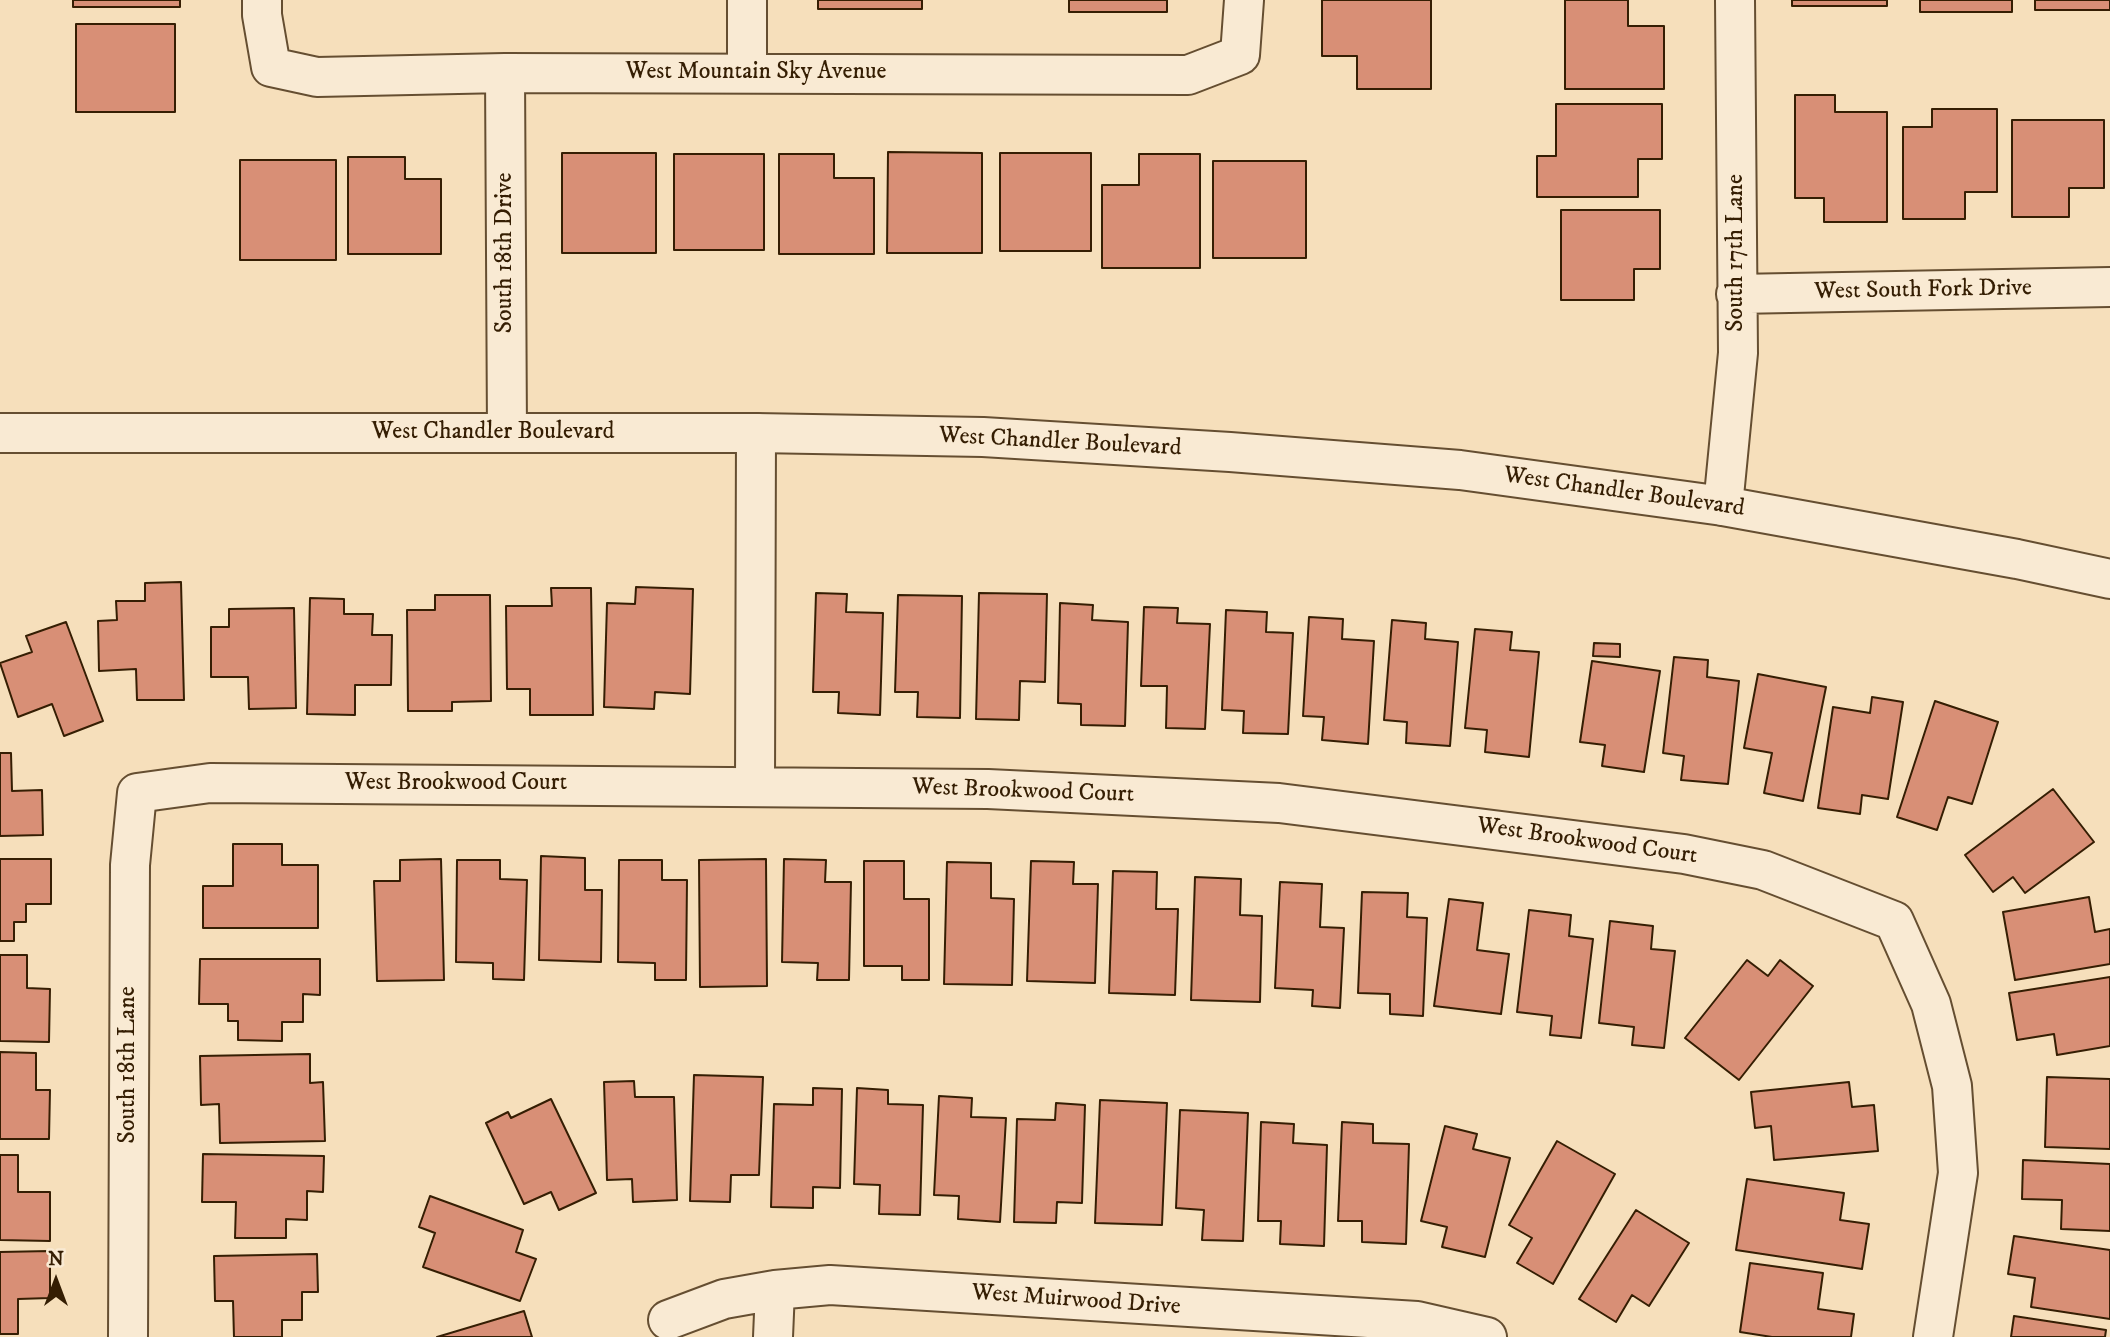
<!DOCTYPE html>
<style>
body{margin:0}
#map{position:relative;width:2110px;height:1337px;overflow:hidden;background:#f6dfbb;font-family:"IM FELL DW Pica",serif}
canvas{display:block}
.north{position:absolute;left:21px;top:1246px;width:70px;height:70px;-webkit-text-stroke:5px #f9ead3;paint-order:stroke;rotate:0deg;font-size:19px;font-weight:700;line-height:28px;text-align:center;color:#351e03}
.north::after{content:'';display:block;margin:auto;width:24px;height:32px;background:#351e03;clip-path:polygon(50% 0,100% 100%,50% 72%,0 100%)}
</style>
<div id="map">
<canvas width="2110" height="1337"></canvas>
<div class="north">N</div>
</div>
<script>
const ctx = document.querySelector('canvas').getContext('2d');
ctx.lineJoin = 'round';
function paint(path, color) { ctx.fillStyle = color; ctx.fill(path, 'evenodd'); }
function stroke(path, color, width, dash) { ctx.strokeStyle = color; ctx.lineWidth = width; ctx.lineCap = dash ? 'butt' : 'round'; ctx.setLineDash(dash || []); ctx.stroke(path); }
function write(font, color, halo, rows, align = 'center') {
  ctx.font = font + ' "IM FELL DW Pica",serif'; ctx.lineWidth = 5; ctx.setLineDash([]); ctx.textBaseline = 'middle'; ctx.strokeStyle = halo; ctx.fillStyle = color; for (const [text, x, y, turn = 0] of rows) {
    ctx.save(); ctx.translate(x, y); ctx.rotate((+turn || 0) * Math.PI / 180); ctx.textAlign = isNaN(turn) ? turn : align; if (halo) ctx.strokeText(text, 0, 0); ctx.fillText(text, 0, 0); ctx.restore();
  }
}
const building = new Path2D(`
 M 73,0 L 180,0 L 180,7 L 73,7 Z
 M 818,0 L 922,0 L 922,9 L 818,9 Z
 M 1069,0 L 1167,0 L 1167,12 L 1069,12 Z
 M 1322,0 L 1431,0 L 1431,89 L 1357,89 L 1357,56 L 1322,56 Z
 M 1565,0 L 1628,0 L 1628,26 L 1664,26 L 1664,89 L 1565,89 Z
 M 1792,0 L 1887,0 L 1887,6 L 1792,6 Z
 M 1920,0 L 2012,0 L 2012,12 L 1920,12 Z
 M 2035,0 L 2110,0 L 2110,10 L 2035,10 Z
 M 76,24 L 175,24 L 175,112 L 76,112 Z
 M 1795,95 L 1835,95 L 1835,112 L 1887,112 L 1887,222 L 1824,222 L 1824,198 L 1795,198 Z
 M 1556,104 L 1662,104 L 1662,159 L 1638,159 L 1638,197 L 1537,197 L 1537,156 L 1556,156 Z
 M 1932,109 L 1997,109 L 1997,192 L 1965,192 L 1965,219 L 1903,219 L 1903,127 L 1932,127 Z
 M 2012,120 L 2104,120 L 2104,188 L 2069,188 L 2069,217 L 2012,217 Z
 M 888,152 L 982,153 L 982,253 L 887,253 Z
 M 562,153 L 656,153 L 656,253 L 562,253 Z
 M 1000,153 L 1091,153 L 1091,251 L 1000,251 Z
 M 674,154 L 764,154 L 764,250 L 674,250 Z
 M 779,154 L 834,154 L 834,178 L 874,178 L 874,254 L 779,254 Z
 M 1139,154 L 1200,154 L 1200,268 L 1102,268 L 1102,185 L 1139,185 Z
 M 348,157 L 405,157 L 405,179 L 441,179 L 441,254 L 348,254 Z
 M 240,160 L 336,160 L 336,260 L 240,260 Z
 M 1213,161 L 1306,161 L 1306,258 L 1213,258 Z
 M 1561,210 L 1660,210 L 1660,269 L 1634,269 L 1634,300 L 1561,300 Z
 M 181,582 L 184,700 L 137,700 L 136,669 L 99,671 L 98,621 L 117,620 L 116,601 L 145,601 L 145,583 Z
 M 636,587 L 693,589 L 690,694 L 655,692 L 654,709 L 604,707 L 607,603 L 635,604 Z
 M 551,588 L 591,588 L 593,715 L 530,715 L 530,689 L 507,689 L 506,606 L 552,606 Z
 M 816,593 L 847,594 L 846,612 L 883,613 L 880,715 L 838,713 L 839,692 L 813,692 Z
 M 979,593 L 1047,594 L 1045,682 L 1020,681 L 1019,720 L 976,719 Z
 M 435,595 L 490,595 L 491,701 L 452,702 L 452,711 L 408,711 L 407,610 L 435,610 Z
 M 898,595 L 962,596 L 960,718 L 917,717 L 918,692 L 895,692 Z
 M 310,598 L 344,599 L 344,614 L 373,614 L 372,635 L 392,635 L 391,685 L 355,685 L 355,715 L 307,714 Z
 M 1060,603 L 1093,605 L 1092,620 L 1128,622 L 1125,726 L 1081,725 L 1081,704 L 1058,703 Z
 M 1144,607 L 1178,608 L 1177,623 L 1210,624 L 1205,729 L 1166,728 L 1167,686 L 1141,686 Z
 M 294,608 L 296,708 L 249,709 L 248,677 L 211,677 L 211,627 L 229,627 L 229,609 Z
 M 1226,610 L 1267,612 L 1266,632 L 1293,633 L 1288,734 L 1243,733 L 1244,711 L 1222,710 Z
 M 1309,617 L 1343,619 L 1342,639 L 1374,641 L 1368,744 L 1322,740 L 1324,717 L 1303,716 Z
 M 1392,620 L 1426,623 L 1425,639 L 1458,642 L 1450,746 L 1406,743 L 1407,722 L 1384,720 Z
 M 66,622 L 103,721 L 64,736 L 52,704 L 18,717 L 0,663 L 32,652 L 26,636 Z
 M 1475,629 L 1512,632 L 1510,650 L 1539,652 L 1529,757 L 1485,752 L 1487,730 L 1465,728 Z
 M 1594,643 L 1620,644 L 1620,657 L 1593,656 Z
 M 1674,657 L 1708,660 L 1707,677 L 1739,681 L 1728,784 L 1681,780 L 1684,756 L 1663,753 Z
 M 1592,661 L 1660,671 L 1644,772 L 1602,766 L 1605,745 L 1580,742 Z
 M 1758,674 L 1826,687 L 1803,801 L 1764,793 L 1772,753 L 1744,748 Z
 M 1872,697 L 1903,702 L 1888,799 L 1862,795 L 1860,814 L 1818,808 L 1833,707 L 1870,713 Z
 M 1935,701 L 1998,722 L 1972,804 L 1948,797 L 1937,830 L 1897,817 Z
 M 0,753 L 11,753 L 12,791 L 42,790 L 43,835 L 0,836 Z
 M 2053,789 L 2094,842 L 2025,893 L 2013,877 L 1993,892 L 1965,855 Z
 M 233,844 L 282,844 L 282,865 L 318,865 L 318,928 L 203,928 L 203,886 L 233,886 Z
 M 541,856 L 585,858 L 585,890 L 602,890 L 601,962 L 539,960 Z
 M 0,859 L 51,859 L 51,904 L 26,904 L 26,922 L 14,922 L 14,941 L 0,941 Z
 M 441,859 L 444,980 L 377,981 L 374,881 L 400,881 L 400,860 Z
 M 766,859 L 767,986 L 700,987 L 699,860 Z
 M 784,859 L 826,860 L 825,882 L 851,882 L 849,980 L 817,980 L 818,963 L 782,962 Z
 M 457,860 L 500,860 L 500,879 L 527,880 L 524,980 L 493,979 L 493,963 L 456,962 Z
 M 619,860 L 662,860 L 662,880 L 687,880 L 686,980 L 655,980 L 655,963 L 618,962 Z
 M 864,861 L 904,861 L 904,899 L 929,899 L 929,980 L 902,980 L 902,966 L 864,966 Z
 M 1031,861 L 1074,862 L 1073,884 L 1098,884 L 1095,983 L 1027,981 Z
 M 947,862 L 991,863 L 991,898 L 1014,899 L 1012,985 L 944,984 Z
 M 1113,871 L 1157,872 L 1156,909 L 1178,909 L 1175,995 L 1109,993 Z
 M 1195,877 L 1241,879 L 1240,915 L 1262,916 L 1260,1002 L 1191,1000 Z
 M 1280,882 L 1322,884 L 1320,927 L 1344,928 L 1340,1008 L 1312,1006 L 1313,990 L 1275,988 Z
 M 1362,892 L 1408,893 L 1407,917 L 1427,918 L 1423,1016 L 1390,1014 L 1390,994 L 1358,993 Z
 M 2089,897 L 2095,932 L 2110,929 L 2110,964 L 2015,980 L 2003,912 Z
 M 1449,899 L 1483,903 L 1477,950 L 1509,954 L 1501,1014 L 1434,1006 Z
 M 1529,910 L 1571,915 L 1569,936 L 1593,939 L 1581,1038 L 1550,1035 L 1552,1016 L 1517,1012 Z
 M 1610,921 L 1653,926 L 1651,949 L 1675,951 L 1664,1048 L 1632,1045 L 1634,1027 L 1599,1023 Z
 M 0,955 L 27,955 L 27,988 L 50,989 L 49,1042 L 0,1041 Z
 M 200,959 L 320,959 L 320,995 L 303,994 L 303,1022 L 282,1022 L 282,1041 L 238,1040 L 238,1021 L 228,1021 L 228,1004 L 199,1004 Z
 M 1747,960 L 1768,976 L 1780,960 L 1813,986 L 1739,1080 L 1685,1038 Z
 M 2110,977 L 2110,1046 L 2057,1055 L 2054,1034 L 2017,1040 L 2009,993 Z
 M 0,1052 L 36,1053 L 36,1090 L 50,1090 L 49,1139 L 0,1139 Z
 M 310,1054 L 310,1083 L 323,1082 L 325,1141 L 220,1143 L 219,1104 L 201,1105 L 200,1056 Z
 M 694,1075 L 763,1077 L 759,1175 L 731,1175 L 730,1202 L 690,1201 Z
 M 2047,1077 L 2110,1079 L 2110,1149 L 2045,1147 Z
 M 634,1081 L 635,1097 L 674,1097 L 677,1200 L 633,1202 L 632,1179 L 607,1180 L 604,1082 Z
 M 1849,1082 L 1852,1107 L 1874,1105 L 1878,1151 L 1774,1160 L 1771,1126 L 1755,1128 L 1751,1092 Z
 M 813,1088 L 842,1089 L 840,1188 L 813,1187 L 813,1208 L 771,1207 L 774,1104 L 813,1105 Z
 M 857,1088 L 888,1090 L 888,1104 L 923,1105 L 920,1215 L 879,1214 L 880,1185 L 854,1184 Z
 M 939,1096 L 972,1098 L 971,1117 L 1006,1118 L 1000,1222 L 958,1219 L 959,1196 L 934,1195 Z
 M 551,1099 L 596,1193 L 559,1210 L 551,1192 L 524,1204 L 486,1123 L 508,1112 L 511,1118 Z
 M 1100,1100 L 1167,1103 L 1162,1225 L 1095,1223 Z
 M 1056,1103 L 1085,1105 L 1082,1203 L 1057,1202 L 1056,1223 L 1014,1222 L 1017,1119 L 1055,1120 Z
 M 1180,1110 L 1248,1113 L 1243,1241 L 1202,1240 L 1204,1210 L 1176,1208 Z
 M 1261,1122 L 1294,1124 L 1293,1143 L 1327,1145 L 1324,1246 L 1280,1244 L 1281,1221 L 1258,1221 Z
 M 1342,1122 L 1373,1124 L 1373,1143 L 1409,1144 L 1406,1244 L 1362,1242 L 1362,1221 L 1338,1221 Z
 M 1445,1126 L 1477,1134 L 1473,1149 L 1510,1158 L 1485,1257 L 1442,1247 L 1447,1227 L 1421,1221 Z
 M 1557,1141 L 1615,1174 L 1553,1284 L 1517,1263 L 1532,1238 L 1509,1225 Z
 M 203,1154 L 324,1156 L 323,1192 L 307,1191 L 307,1220 L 286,1219 L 286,1238 L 235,1238 L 236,1202 L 202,1202 Z
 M 0,1155 L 18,1155 L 18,1192 L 50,1192 L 50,1241 L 0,1240 Z
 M 2023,1160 L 2110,1164 L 2110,1231 L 2061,1229 L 2062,1200 L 2022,1199 Z
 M 1747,1179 L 1844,1193 L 1840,1220 L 1869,1224 L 1862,1269 L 1736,1250 Z
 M 430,1196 L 523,1230 L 516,1252 L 536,1259 L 520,1301 L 423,1267 L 435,1233 L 419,1227 Z
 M 1636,1210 L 1689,1243 L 1649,1306 L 1632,1295 L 1616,1322 L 1579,1299 Z
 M 2014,1236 L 2110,1250 L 2110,1319 L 2031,1307 L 2035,1278 L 2008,1274 Z
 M 50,1251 L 50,1298 L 18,1299 L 18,1334 L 0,1334 L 0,1252 Z
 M 317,1254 L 318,1292 L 302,1292 L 302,1320 L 282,1320 L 282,1337 L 234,1337 L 233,1301 L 215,1301 L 214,1256 Z
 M 1750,1263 L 1823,1273 L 1818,1309 L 1854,1314 L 1851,1337 L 1772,1337 L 1740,1332 Z
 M 524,1311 L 532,1337 L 437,1337 Z
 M 2014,1316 L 2106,1330 L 2105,1337 L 2011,1337 Z`);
const minor = new Path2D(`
 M 262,0 L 262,15 L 271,67 L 317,77 L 505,73 L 1188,75 L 1240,55 L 1244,0
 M 505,73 L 507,433
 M 747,73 L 747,0
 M 1736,294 L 2110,287
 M 1723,506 L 1738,353 L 1735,0
 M 755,785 L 756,433
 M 668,1320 L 724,1299 L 775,1290 L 830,1285 L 1417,1321 L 1487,1337
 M 128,1337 L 130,865 L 137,793 L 210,783 L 988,789 L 1279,803 L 1684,854 L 1763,870 L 1894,921 L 1931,1004 L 1952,1086 L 1958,1173 L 1933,1337
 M 773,1337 L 775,1290`);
const tertiary = new Path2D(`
 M 0,433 L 756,433 L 983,437 L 1230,452 L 1460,470 L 1723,506 L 2017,559 L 2110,579`);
const streetNames = [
 ["West Mountain Sky Avenue",756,73],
 ["South 18th Drive",506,253,-90],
 ["South 17th Lane",1737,253,-90],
 ["West South Fork Drive",1923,291,-1],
 ["West Chandler Boulevard",493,433],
 ["West Chandler Boulevard",1060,443,3],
 ["West Chandler Boulevard",1624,493,8],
 ["West Brookwood Court",456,784],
 ["West Brookwood Court",1023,792,2],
 ["West Brookwood Court",1587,842,8],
 ["South 18th Lane",129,1065,-90],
 ["West Muirwood Drive",1076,1301,4]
];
paint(building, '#d88f76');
stroke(building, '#351e03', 2);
stroke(minor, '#654e31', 42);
stroke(tertiary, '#654e31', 42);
stroke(minor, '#f9ead3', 38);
stroke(tertiary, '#f9ead3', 38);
write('24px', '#351e03', '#f9ead3', streetNames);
</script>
